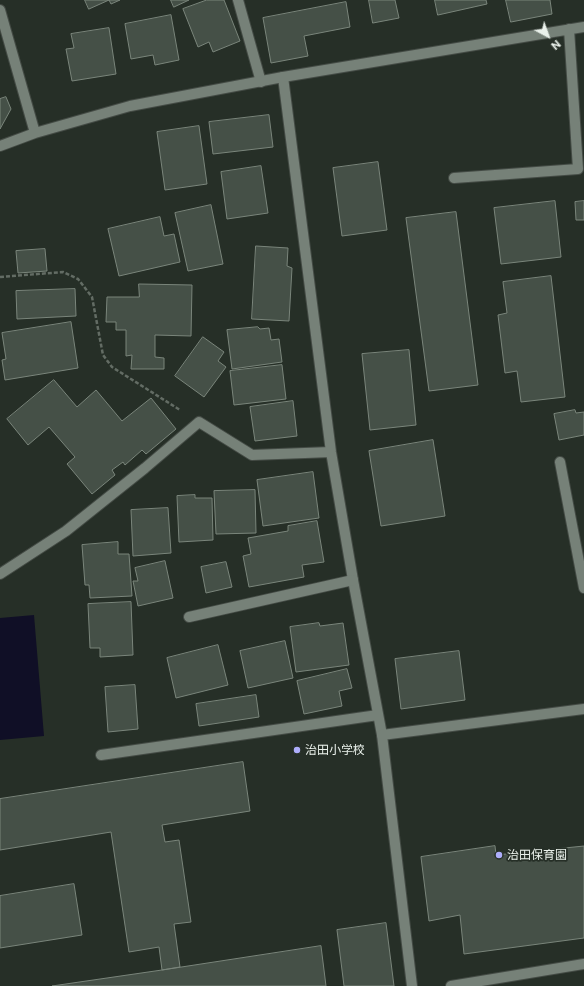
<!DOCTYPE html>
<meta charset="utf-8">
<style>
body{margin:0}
#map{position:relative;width:584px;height:986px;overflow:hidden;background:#262f27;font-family:Commissioner,sans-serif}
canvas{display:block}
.north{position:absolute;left:528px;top:16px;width:40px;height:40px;-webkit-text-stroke:3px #262f27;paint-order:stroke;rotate:139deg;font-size:11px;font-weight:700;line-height:16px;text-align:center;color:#eaf1eb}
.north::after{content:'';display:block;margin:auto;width:14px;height:18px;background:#eaf1eb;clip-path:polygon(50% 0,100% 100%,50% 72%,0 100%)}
</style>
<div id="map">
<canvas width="584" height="986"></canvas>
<div class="north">N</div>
</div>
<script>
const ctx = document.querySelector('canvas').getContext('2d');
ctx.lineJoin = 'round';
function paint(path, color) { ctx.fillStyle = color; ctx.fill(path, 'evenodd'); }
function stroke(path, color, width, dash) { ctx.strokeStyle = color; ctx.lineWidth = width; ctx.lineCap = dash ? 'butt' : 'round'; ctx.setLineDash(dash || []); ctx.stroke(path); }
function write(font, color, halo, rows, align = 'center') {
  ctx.font = font + ' Commissioner,"Noto Sans JP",sans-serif'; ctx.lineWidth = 3.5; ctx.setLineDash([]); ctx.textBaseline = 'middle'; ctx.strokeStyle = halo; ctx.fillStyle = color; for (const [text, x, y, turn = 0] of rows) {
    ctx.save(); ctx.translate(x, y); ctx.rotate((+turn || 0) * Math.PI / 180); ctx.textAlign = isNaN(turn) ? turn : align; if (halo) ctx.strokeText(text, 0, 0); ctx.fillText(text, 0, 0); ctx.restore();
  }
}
const water = new Path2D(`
 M 34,615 L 44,736 L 0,740 L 0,618 Z`);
const building = new Path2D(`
 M 85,0 L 120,0 L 111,4 L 109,0 L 89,9 Z
 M 171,0 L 189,0 L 174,7 Z
 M 207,0 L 224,0 L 240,41 L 213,52 L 209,42 L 198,47 L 183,9 Z
 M 369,0 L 395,0 L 399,18 L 373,23 Z
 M 435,0 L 486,0 L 487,4 L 438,15 Z
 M 506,0 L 550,0 L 552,14 L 511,22 Z
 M 346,2 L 350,27 L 304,36 L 308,56 L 271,63 L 263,18 Z
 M 171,15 L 179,60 L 155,65 L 153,55 L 131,59 L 125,24 Z
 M 109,28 L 116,74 L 72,81 L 66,49 L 74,48 L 71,34 Z
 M 6,97 L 11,109 L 0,129 L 0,99 Z
 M 269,115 L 273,147 L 213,154 L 209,122 Z
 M 199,126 L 207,184 L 165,190 L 157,132 Z
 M 378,162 L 387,230 L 342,236 L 333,168 Z
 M 261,166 L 268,213 L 227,219 L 221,172 Z
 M 555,201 L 561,257 L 501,264 L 494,208 Z
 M 584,201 L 584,220 L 576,220 L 575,202 Z
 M 211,205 L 223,264 L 188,271 L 175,213 Z
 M 456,212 L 478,385 L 429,391 L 406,218 Z
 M 160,217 L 164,236 L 174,234 L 180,262 L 119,276 L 108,229 Z
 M 256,246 L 288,248 L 287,266 L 292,268 L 289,321 L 252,319 Z
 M 45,249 L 47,271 L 18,273 L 16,251 Z
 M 551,276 L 565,397 L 521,402 L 517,371 L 505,373 L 498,315 L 507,313 L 503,282 Z
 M 139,284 L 192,285 L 191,336 L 155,335 L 155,357 L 164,358 L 164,369 L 131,369 L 132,355 L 126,356 L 126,330 L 116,330 L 116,322 L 106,322 L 107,297 L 139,297 Z
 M 75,289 L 76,316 L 17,319 L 16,291 Z
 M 71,322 L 78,368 L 5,380 L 2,360 L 6,359 L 2,333 Z
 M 258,327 L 260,329 L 269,328 L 271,340 L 279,339 L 282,362 L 232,369 L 227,330 Z
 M 203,337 L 224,352 L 218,361 L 226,367 L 204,397 L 175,376 Z
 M 409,350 L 416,425 L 370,430 L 362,354 Z
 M 282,365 L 286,399 L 234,405 L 230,371 Z
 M 54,380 L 77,407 L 96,390 L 122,421 L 151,398 L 176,429 L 146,454 L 142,450 L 125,465 L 123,462 L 112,470 L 115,475 L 92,494 L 67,464 L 75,457 L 49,427 L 28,445 L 7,419 Z
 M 293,401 L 297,436 L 255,441 L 250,407 Z
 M 575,410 L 576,413 L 584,412 L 584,435 L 559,440 L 554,414 Z
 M 433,440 L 445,516 L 381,526 L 369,451 Z
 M 313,472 L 319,518 L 263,526 L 257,480 Z
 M 255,490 L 256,533 L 216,534 L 214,491 Z
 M 195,495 L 195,498 L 212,498 L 213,540 L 179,542 L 177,496 Z
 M 168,508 L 171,553 L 133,556 L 131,510 Z
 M 317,521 L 324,562 L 302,565 L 304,577 L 249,587 L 243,556 L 251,554 L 248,538 L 288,531 L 288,526 Z
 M 118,542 L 118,554 L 129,554 L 132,596 L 90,598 L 89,585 L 85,585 L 82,545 Z
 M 165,561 L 173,598 L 138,606 L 133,581 L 138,581 L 135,568 Z
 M 226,562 L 232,587 L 206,593 L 201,567 Z
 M 131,602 L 133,655 L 100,657 L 100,648 L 90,648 L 88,604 Z
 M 319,623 L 320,626 L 343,623 L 349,665 L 296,672 L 290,627 Z
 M 285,641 L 293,678 L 248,688 L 240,651 Z
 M 218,645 L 228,685 L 176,698 L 167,658 Z
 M 459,651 L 465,700 L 401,709 L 395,659 Z
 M 347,669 L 352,688 L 339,691 L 342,706 L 304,714 L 297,681 Z
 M 135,685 L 138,729 L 108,732 L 105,687 Z
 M 256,695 L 259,717 L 199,726 L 196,704 Z
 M 243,762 L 250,811 L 162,825 L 165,842 L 179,840 L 191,922 L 174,924 L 180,967 L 162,970 L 159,947 L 129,952 L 111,832 L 0,850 L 0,799 Z
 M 495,846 L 496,855 L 584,846 L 584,938 L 464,954 L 460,915 L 429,921 L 421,857 Z
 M 74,884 L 82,935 L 0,948 L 0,896 Z
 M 386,923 L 394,986 L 344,986 L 337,930 Z
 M 321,946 L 326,986 L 52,986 L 162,970 Z`);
const path = new Path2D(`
 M 0,277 L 63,272 L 78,279 L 92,297 L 103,355 L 112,367 L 180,410`);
const service = new Path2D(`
 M 238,0 L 261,82
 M 283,77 L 331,452 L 353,580 L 382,735
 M 560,462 L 584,588
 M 0,574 L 66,531 L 145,468 L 199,422 L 252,455 L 331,452
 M 101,755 L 378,715`);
const minor = new Path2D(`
 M 0,10 L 35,133
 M 0,146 L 35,133 L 130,106 L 283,77 L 584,27
 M 454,178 L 578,169 L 569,29
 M 189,617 L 353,580
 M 412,986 L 382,735 L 584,709
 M 451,986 L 584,964`);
const markers = [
 [297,750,4,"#aeaefb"],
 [499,855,4,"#aeaefb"]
];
const poiNames = [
 ["治田小学校",305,750],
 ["治田保育園",507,855]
];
paint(water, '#100f26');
paint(building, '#455047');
stroke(building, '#7a857b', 1);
stroke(service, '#444b45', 12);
stroke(minor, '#444b45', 12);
stroke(path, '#636c64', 2.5, [4, 2]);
stroke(service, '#768178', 10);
stroke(minor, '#768178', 10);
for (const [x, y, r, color] of markers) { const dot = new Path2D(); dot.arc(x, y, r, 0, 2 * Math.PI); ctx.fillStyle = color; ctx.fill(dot); stroke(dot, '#262f27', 1.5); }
write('12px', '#eaf1eb', '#262f27', poiNames, 'left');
</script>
